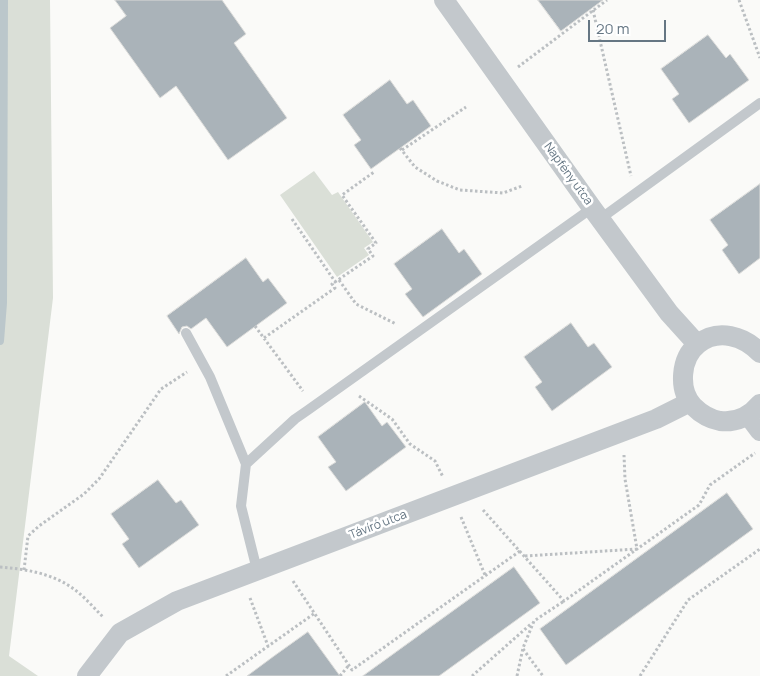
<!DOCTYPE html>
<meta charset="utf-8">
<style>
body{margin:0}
#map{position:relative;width:760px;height:676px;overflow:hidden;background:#fafaf8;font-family:Manrope,sans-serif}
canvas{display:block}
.scale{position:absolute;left:588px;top:20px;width:78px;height:22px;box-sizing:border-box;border:2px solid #657683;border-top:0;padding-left:6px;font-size:15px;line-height:18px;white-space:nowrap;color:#657683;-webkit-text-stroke:4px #fff;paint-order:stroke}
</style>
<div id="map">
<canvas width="760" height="676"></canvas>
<div class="scale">20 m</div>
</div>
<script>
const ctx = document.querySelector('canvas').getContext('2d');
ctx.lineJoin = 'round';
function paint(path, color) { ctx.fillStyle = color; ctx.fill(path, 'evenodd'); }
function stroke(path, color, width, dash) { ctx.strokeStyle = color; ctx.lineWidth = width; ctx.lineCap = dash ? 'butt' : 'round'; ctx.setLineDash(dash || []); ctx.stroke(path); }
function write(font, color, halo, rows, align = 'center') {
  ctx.font = font + ' Manrope,sans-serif'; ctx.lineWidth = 5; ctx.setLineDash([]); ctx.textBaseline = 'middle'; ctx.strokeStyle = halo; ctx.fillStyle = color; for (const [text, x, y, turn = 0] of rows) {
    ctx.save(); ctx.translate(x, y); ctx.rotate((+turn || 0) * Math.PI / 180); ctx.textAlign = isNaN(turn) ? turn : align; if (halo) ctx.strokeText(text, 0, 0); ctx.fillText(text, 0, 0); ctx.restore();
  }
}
const green = new Path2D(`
 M 0,0 L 50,0 L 53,298 L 9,656 L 38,676 L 0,676 Z
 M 314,171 L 332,195 L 338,192 L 373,242 L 364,248 L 369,255 L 337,277 L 280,195 Z`);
const stream = new Path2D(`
 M 0,341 L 3,303 L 4,0`);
const building = new Path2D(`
 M 115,0 L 222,0 L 246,34 L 234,43 L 287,118 L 228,160 L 176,86 L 160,98 L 110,28 L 126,16 Z
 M 538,0 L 603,0 L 561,31 Z
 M 708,35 L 726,58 L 730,54 L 749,80 L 689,123 L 672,99 L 679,94 L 661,69 Z
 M 390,80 L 407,104 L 413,100 L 431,126 L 371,169 L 354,145 L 361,140 L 343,115 Z
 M 760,184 L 760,258 L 739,274 L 722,250 L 728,245 L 710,220 Z
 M 442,229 L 459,253 L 464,249 L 482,274 L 423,317 L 405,294 L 412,289 L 394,264 Z
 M 246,258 L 263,282 L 268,278 L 287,303 L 227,347 L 206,318 L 191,329 L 187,326 L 182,327 L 179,334 L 167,316 Z
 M 571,323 L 588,347 L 594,343 L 612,367 L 552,411 L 535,387 L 542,382 L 524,357 Z
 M 365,402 L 382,426 L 387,422 L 406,447 L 346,491 L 328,467 L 336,462 L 318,437 Z
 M 158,480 L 176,503 L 181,500 L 199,525 L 139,568 L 122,544 L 129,539 L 111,514 Z
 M 727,493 L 753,529 L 566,665 L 540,629 Z
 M 514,567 L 540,603 L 439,676 L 363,676 Z
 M 308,632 L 340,676 L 247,676 L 274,656 Z`);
const path = new Path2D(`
 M 739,0 L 760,58
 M 593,10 L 631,176
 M 518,67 L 607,0
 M 400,148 L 415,167 L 437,181 L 460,190 L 503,193 L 522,186
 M 402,150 L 466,107
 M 292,219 L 336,283
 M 339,280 L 356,304 L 396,324
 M 255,326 L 303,391
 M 264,338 L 335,288 L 332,284 L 373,256 L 368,249 L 376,243 L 342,195 L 374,172
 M 359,396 L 392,419 L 410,444 L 435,461 L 443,477
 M 483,510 L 564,601 L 699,505 L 710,485 L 755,453
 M 461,517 L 485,575
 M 525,556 L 637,549 L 625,479 L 624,455
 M 0,567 C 25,569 50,573 71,587 C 83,595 93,607 103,617
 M 24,570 L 28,536 L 39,526 L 84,494 L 99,479 L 161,389 L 187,372
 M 293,581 L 352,670 L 520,551
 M 250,598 L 268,646
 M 523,649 L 543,676
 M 226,676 L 315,613
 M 340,676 L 349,665
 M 472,676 L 532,623
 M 517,676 L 523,648 L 534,621 L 564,601
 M 640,676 L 688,600 L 760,549`);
const lane = new Path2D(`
 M 600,219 L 760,103
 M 186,333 L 210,377 L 246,464
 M 257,570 L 241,506 L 246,464 L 295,419 L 308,410 L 592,208`);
const street = new Path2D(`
 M 444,0 L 592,208 L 669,313 L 697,344
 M 760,353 C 744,336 718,328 698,344 C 680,358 678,390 693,406 C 701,414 709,419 720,421 C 736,423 750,416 760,404
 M 748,415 L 760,431
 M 87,676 L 120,633 L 177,601 L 656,419 L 690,402`);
const streetNames = [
 ["Napfény utca",568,174,54],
 ["Távíró utca",378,525,-21]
];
paint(green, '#dadfd7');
stroke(stream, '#bbc7cb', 8);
paint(building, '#aab3b9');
stroke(building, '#dcdcda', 1);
stroke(path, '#bbbfc2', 3, [2.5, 2.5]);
stroke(lane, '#c3c8cc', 10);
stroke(street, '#c3c8cc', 20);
write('12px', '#657683', '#fff', streetNames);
</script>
